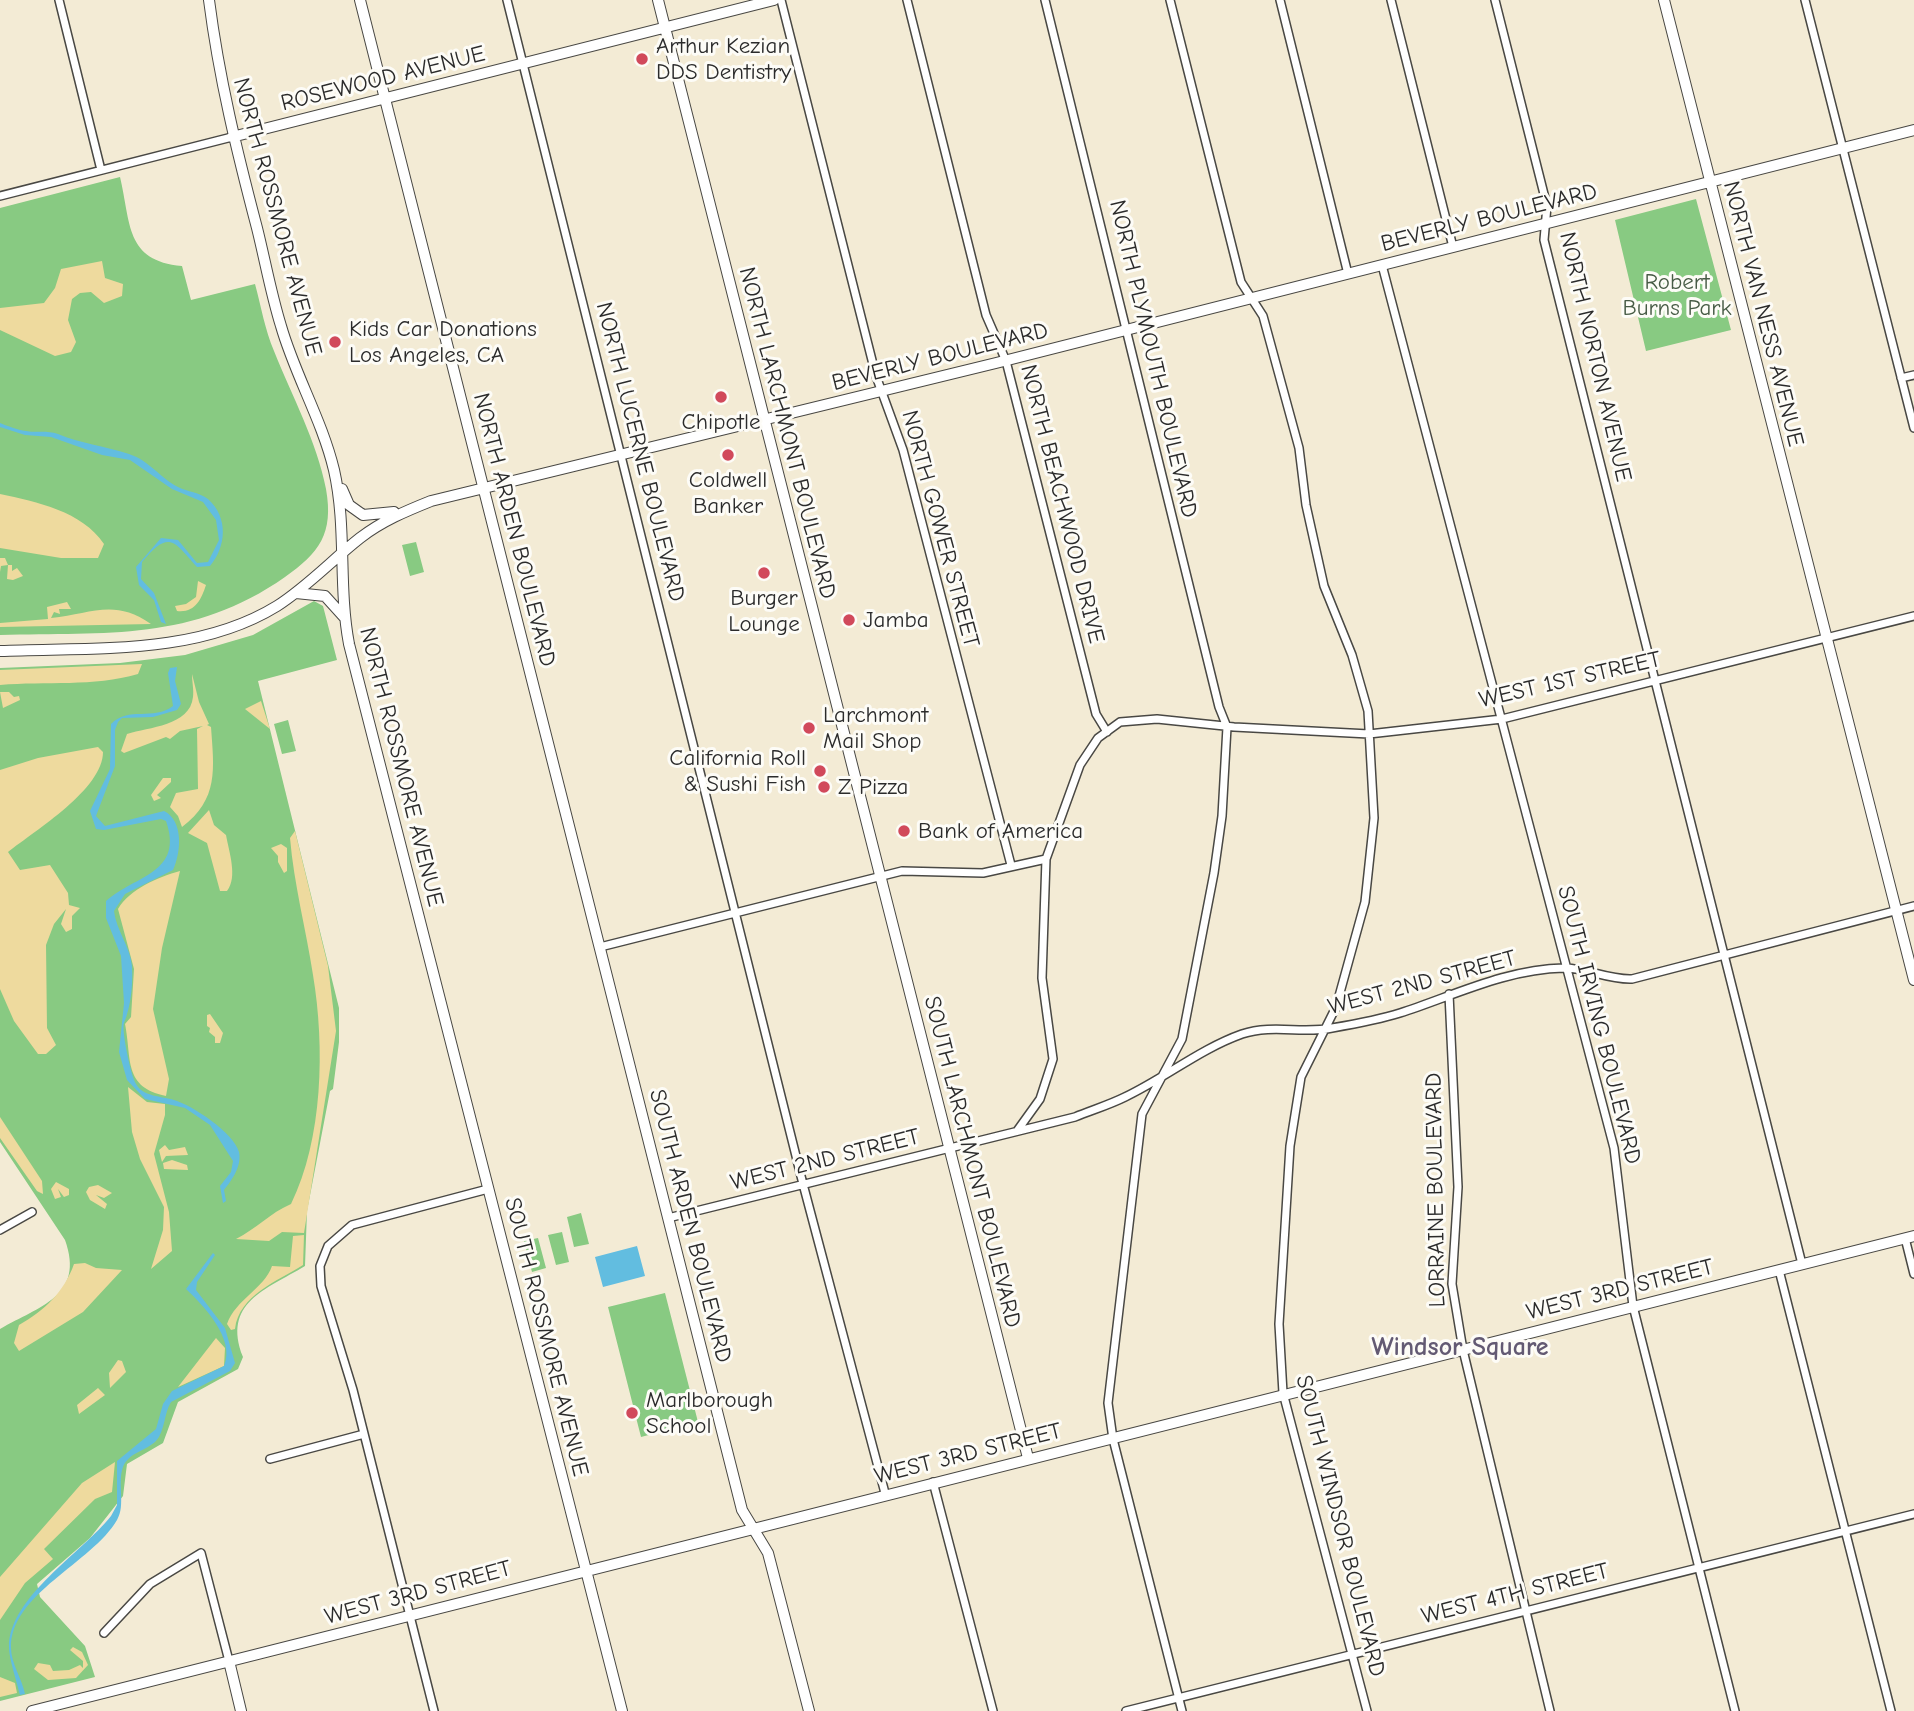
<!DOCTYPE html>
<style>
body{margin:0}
canvas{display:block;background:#f3ebd5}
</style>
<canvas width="1914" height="1711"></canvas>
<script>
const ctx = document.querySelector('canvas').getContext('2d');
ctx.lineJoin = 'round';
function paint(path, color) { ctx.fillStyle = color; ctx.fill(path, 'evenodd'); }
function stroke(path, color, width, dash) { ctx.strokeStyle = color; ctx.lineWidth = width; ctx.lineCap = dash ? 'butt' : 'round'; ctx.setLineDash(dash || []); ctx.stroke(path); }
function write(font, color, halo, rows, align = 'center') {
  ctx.font = font + ' "Comic Neue",sans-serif'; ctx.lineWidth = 6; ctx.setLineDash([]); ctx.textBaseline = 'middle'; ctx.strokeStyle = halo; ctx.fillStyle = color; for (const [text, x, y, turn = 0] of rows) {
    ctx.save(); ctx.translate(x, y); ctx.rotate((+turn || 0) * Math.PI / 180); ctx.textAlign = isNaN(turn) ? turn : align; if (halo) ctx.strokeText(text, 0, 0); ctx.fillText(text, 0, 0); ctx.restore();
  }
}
const green = new Path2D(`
 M 120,177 C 131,223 125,261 182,266 L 191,300 L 255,284 C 261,306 265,330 274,351 C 292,396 317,442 326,489 C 334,534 319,553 285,577 C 192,642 107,632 0,635 L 0,208 Z
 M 1696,199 L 1731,330 L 1646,351 L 1615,220 Z
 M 416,542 L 424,572 L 410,576 L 402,545 Z
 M 314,601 L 323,606 L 337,660 L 258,681 L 339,1008 L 339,1042 L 333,1089 L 330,1091 L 307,1211 L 305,1266 C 265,1290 222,1303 243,1357 L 238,1369 L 178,1402 L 163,1443 L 127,1464 L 123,1496 L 90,1538 L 37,1584 L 40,1597 L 85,1646 L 95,1677 L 0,1701 L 0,1329 C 40,1306 85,1296 65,1240 L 0,1142 L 0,668 L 120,663 L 185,655 L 253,635 Z
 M 288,720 L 296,751 L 282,754 L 274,724 Z
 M 581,1213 L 589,1244 L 574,1247 L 567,1217 Z
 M 562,1232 L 569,1262 L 556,1265 L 548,1235 Z
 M 538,1238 L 546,1268 L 532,1272 L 524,1241 Z
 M 665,1293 L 698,1422 L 641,1437 L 608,1307 Z`);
const sand = new Path2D(`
 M 102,261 L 105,278 L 123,284 L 122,296 L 104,303 L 91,292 L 80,293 L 72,299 L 68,320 L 76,342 L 71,352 L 55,356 L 0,330 L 0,308 L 44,303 L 55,288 L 61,269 Z
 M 0,494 C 37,502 82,511 104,544 L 98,558 L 61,558 L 0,548 Z
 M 0,558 L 5,558 L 8,565 L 12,565 L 12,571 L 17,568 L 23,576 L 13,580 L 7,579 L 8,565 L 1,566 L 0,572 Z
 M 198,581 L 206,585 C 201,600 195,613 177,611 L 175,606 L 186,604 L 196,597 Z
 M 67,602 L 71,609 L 59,609 L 60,614 L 54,612 L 51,618 C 91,614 114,598 151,624 L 0,627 L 0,623 L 48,619 L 47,607 Z
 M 142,664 L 138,674 C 93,687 46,681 0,685 L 0,670 Z
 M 192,674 L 199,702 L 209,724 L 207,725 L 211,727 C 214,769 219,799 182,827 L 178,816 L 170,807 L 176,793 L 198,789 L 197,729 L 203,726 L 180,731 L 170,739 L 166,737 L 124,753 L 121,751 L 127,734 C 149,727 190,726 193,697 C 194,690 192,682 192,674 Z
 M 0,692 L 9,692 L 14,697 L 19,696 L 20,700 L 3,708 Z
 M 261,701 L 270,729 L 245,709 Z
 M 98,747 L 103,752 C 103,789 36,830 8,852 L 20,870 L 50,865 L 68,893 L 69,905 L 80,908 L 72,916 L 72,929 L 66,932 L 61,924 L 66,909 L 54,924 L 46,945 L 47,1028 L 56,1045 L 46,1054 L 38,1054 L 14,1021 L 0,989 L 0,770 L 38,758 Z
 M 171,778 L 171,782 L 157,795 L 161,798 L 154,801 L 151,795 L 163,778 Z
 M 209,810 L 214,825 L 226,835 C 229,852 238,877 227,891 L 220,891 L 207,843 L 188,833 Z
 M 295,831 L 328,966 L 336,1031 L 304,1233 L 282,1232 L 269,1241 L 236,1239 C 256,1229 270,1213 291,1204 C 323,1139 325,1047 313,975 C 306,929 294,885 290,838 Z
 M 281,844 L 287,848 L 287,871 L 284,873 L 278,862 L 278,856 L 271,848 Z
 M 180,871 L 162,948 L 153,1009 L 169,1079 L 166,1096 C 123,1087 132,1059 125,1024 L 131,1017 L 134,969 L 118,909 C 130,889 158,877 180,871 Z
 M 210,1014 L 223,1033 L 220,1043 L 215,1043 L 215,1037 L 209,1032 L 210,1028 L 207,1026 L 207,1015 Z
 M 128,1087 L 147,1102 L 165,1104 L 165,1115 L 154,1154 L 169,1212 L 172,1251 L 151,1269 L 163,1230 L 164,1207 L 140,1159 L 132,1132 Z
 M 0,1117 L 42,1181 L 43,1194 L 37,1191 L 0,1138 Z
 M 165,1145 L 169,1150 L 185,1147 L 188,1155 L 166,1156 L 162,1162 L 159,1150 Z
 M 172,1160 L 187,1165 L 188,1170 L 164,1169 L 163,1163 Z
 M 56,1182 L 69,1189 L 69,1195 L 64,1197 L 58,1189 L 61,1197 L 55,1199 L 51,1189 Z
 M 98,1185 L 112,1193 L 104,1198 L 96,1195 L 107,1204 L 105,1209 L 90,1200 L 86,1192 L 89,1187 Z
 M 304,1235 L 303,1265 C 278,1281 239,1295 235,1329 L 231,1330 L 227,1324 C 236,1299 264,1289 272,1266 L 290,1267 L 293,1236 Z
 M 85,1263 L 96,1268 L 122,1270 L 83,1312 L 19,1351 L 14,1343 L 19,1325 C 44,1311 64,1292 74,1264 Z
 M 216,1338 L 225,1348 L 224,1366 L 178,1387 Z
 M 118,1360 L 122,1361 L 126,1372 L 110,1388 L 109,1373 Z
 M 98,1388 L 105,1395 L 79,1414 L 77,1405 Z
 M 115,1462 L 112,1492 L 95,1499 L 44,1549 L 53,1559 L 25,1583 L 0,1620 L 0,1577 L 82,1483 Z
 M 73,1647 L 82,1652 L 88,1665 L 76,1678 L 48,1680 L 34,1669 L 38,1663 L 50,1665 L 53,1671 L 69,1670 L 80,1665 L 83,1668 L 83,1661 L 70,1650 Z
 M 0,1677 L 15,1683 L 17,1693 L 0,1697 Z`);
const water = new Path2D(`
 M 0,423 C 8,426 17,430 26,431 C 36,433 47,430 58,434 C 82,444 105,446 129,454 C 150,461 160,478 178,487 C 188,492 199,492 208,499 C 229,518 226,547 210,566 L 197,567 C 174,541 169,529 142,562 L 141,579 L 154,593 L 166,624 L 161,622 L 154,600 L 139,585 L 136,567 L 161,538 L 178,540 L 197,563 L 208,562 L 219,540 L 216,520 L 203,502 L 172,489 L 130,460 L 102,455 L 51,437 L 25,435 L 0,427 Z
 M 177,667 L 175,681 L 181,704 L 177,710 L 153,717 L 122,718 L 118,722 L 115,730 L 115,766 L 96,816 L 105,826 L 164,811 C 184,821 181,853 173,870 L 125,894 L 114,911 C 116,930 130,946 132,966 C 133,985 131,1006 124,1023 C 121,1029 131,1076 136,1084 C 143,1097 162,1096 174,1100 C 192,1105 234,1133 239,1152 C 242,1166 232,1180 224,1190 L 226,1201 L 223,1203 L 220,1186 L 231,1172 L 233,1161 L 210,1125 L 185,1108 L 145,1099 L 127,1080 L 119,1052 L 124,1003 L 121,956 L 106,918 L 106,901 C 136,875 184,873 166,821 L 161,819 L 104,830 L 96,829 L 90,811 L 110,769 L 111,724 C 128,706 154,721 173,706 L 168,673 L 170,668 Z
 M 637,1246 L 645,1276 L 603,1287 L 595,1257 Z
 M 213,1253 L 215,1255 L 197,1282 L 196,1290 L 225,1328 L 235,1363 L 230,1371 L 171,1402 C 164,1413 165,1431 156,1441 C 146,1451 129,1452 123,1467 C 117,1483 126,1505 117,1520 C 92,1563 10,1594 11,1648 C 11,1663 22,1679 25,1694 L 20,1695 C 17,1682 9,1659 9,1647 C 9,1597 82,1553 111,1516 L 117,1505 L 117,1461 L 156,1429 L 163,1404 L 172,1391 L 224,1366 C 236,1339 203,1305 186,1289 Z`);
const street = new Path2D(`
 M 59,0 L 101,170
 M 507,0 L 803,1184 L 885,1493
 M 781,0 L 876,376 L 903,450 L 1011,865
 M 907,0 L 986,315 L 1006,361 L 1096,714 L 1107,732
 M 1045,0 L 1219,707 L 1227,727 L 1222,816 L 1214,873 L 1182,1039 L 1142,1114 L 1108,1403 L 1113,1439 L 1182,1711
 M 1170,0 L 1241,282 L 1263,316 L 1299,448 L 1306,505 L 1324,586 L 1352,655 L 1368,711 L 1374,818 L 1365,902 L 1336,1007 L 1301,1077 L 1290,1146 L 1279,1324 L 1283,1393 L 1367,1711
 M 1280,0 L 1348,274
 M 1391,0 L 1453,247
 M 1495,0 L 1547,206 L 1544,240 L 1802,1264
 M 1805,0 L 1914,428
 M 0,196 L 232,137
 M 1382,265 L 1614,1148 L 1633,1306 L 1735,1711
 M 1901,378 L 1914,375
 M 600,947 L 902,871 L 983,873 L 1046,859
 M 1449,994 L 1458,1187 L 1452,1284 L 1463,1350 L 1550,1711
 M 1017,1131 L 1040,1099 L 1053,1059 L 1042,978 L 1046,859 L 1080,765 L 1098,738 L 1120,722 L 1157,719 L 1234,727 L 1369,734 L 1502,719 L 1914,616
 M 668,1218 L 1075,1117 C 1092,1110 1109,1105 1125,1097 C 1165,1078 1200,1049 1242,1034 C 1273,1024 1302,1034 1332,1028 C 1355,1024 1378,1020 1400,1013 C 1453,996 1506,969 1564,968 C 1587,968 1608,980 1632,979 L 1914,906
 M 0,1230 L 32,1212
 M 1905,1238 L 1914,1274
 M 1779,1270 L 1891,1711
 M 270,1459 L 364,1434
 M 933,1482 L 993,1711
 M 104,1633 L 150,1584 L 201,1553 L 229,1661
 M 434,1711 L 353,1390 L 321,1286 L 320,1266 L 328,1246 L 352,1225 L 488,1189
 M 1126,1711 L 1914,1514`);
const secondary = new Path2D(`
 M 209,0 C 219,78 237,152 257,228 C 265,260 271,294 281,326 C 295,375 322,420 334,470 C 347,527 338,586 349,644 L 622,1711
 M 360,0 L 742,1510 L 768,1553 L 809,1711
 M 658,0 L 1028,1458
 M 1664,0 L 1914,980
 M 232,137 L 774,0
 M 342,489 L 349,505 L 363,515 L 394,512
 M 296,593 L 325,596 L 344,617
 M 0,651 C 92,647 196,656 277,606 C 307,587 332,560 360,538 C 382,521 406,511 431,501 L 996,363 L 1914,130
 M 229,1661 L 241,1711
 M 32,1711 L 1914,1236`);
const markers = [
 [642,59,7,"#d1495b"],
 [335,342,7,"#d1495b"],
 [721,397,7,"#d1495b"],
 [728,455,7,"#d1495b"],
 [764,573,7,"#d1495b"],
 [849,620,7,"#d1495b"],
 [809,728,7,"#d1495b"],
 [820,771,7,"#d1495b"],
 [824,787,7,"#d1495b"],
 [904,831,7,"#d1495b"],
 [632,1413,7,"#d1495b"]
];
const poiNames = [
 ["Arthur Kezian",656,46],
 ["DDS Dentistry",656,72],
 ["Kids Car Donations",349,329],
 ["Los Angeles, CA",349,355],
 ["Chipotle",721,422,"center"],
 ["Coldwell",728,480,"center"],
 ["Banker",728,506,"center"],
 ["Burger",764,598,"center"],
 ["Lounge",764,624,"center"],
 ["Jamba",863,620],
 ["Larchmont",823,715],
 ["Mail Shop",823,741],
 ["California Roll",806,758,"right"],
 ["& Sushi Fish",806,784,"right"],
 ["Z Pizza",838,787],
 ["Bank of America",918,831],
 ["Marlborough",646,1400],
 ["School",646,1426]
];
const streetNames = [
 ["ROSEWOOD AVENUE",383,79,-14],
 ["NORTH ROSSMORE AVENUE",277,217,75],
 ["BEVERLY BOULEVARD",1489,218,-14],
 ["NORTH VAN NESS AVENUE",1763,314,76],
 ["BEVERLY BOULEVARD",940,357,-14],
 ["NORTH NORTON AVENUE",1595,357,77],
 ["NORTH PLYMOUTH BOULEVARD",1153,359,77],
 ["NORTH LARCHMONT BOULEVARD",787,433,76],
 ["NORTH LUCERNE BOULEVARD",640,452,76],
 ["NORTH BEACHWOOD DRIVE",1062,504,76],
 ["NORTH GOWER STREET",940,529,75],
 ["NORTH ARDEN BOULEVARD",514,530,76],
 ["WEST 1ST STREET",1570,680,-13],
 ["NORTH ROSSMORE AVENUE",401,767,76],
 ["WEST 2ND STREET",1422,983,-15],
 ["SOUTH IRVING BOULEVARD",1599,1025,76],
 ["WEST 2ND STREET",825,1160,-14],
 ["SOUTH LARCHMONT BOULEVARD",972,1162,76],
 ["LORRAINE BOULEVARD",1436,1190,-91],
 ["SOUTH ARDEN BOULEVARD",690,1226,76],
 ["WEST 3RD STREET",1620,1290,-14],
 ["SOUTH ROSSMORE AVENUE",546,1337,76],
 ["WEST 3RD STREET",968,1454,-14],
 ["SOUTH WINDSOR BOULEVARD",1340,1526,76],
 ["WEST 3RD STREET",418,1593,-15],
 ["WEST 4TH STREET",1515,1594,-14]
];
const parkNames = [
 ["Robert",1677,282],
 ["Burns Park",1677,308]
];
const quarterNames = [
 ["Windsor Square",1460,1348]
];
paint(green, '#88ca82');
paint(sand, '#eeda9e');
paint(water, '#62bde0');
stroke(street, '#494844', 10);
stroke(secondary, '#494844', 12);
stroke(street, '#fff', 7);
stroke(secondary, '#fff', 10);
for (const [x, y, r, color] of markers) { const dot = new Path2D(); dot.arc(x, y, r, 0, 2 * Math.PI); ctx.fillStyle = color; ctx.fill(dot); stroke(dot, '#fdfcf7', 2.5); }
write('23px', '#2b2b2b', '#fdfcf7', poiNames, 'left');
write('23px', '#2b2b2b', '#fdfcf7', streetNames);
write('23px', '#475b45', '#fdfcf7', parkNames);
write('bold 26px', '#635a73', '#fdfcf7', quarterNames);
</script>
